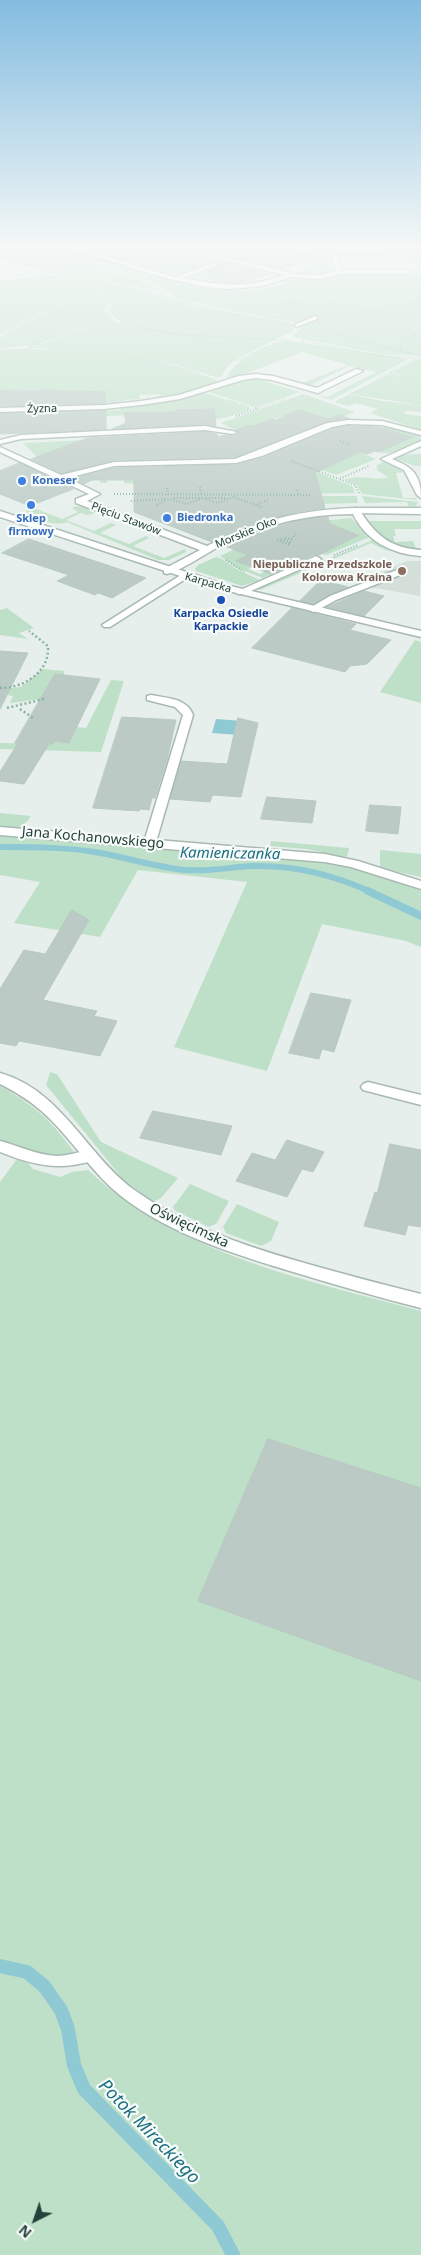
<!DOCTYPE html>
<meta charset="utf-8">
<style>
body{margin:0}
#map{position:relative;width:421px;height:2255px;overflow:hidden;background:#e6efeb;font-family:"Noto Sans",sans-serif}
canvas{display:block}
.north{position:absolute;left:10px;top:2195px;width:50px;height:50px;-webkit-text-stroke:4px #f7fbf9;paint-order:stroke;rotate:221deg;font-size:14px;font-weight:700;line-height:20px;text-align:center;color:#24423a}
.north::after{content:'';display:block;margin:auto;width:18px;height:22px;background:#24423a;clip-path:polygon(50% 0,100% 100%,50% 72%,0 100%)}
</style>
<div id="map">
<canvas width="421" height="2255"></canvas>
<div class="north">N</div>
</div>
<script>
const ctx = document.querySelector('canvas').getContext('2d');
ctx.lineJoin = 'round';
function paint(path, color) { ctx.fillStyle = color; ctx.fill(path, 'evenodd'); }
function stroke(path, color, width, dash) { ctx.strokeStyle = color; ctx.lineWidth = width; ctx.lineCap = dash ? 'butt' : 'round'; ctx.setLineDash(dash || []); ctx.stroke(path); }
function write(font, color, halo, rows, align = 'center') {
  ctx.font = font + ' "Noto Sans",sans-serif'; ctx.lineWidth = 4.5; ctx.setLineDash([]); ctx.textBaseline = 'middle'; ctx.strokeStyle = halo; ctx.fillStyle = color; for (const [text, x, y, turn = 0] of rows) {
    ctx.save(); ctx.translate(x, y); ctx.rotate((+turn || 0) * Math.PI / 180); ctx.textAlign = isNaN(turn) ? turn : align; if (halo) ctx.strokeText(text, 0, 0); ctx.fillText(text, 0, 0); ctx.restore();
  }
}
const built = new Path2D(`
 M 407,561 L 421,561 L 420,596 L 375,588 L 360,581 Z`);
const green = new Path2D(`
 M 0,244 L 44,244 L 122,272 L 98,279 L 54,275 L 68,270 L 0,250 Z
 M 113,244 C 128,244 144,242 159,244 C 180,247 198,255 219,260 C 195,268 184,278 158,272 L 174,266 Z
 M 230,244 L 273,244 L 303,250 L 325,251 L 332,270 L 313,275 L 296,274 L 316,265 Z
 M 416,250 L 421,254 L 421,266 L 419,268 L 411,259 L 341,259 L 338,252 L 341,251 Z
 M 100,257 L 141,271 L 136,273 C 143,276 148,273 155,275 L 151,277 C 160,279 168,279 176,280 L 173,282 L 202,288 L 211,286 L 207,289 C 234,293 261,291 286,283 L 280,281 L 347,275 L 421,273 L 421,356 L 380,354 L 293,337 L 293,336 L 300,330 L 305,322 L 302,321 L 298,323 L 182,300 C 172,297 171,292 162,288 C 139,278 117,269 93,260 L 90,258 Z
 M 211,268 L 217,268 L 205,272 L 246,284 L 233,285 L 211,283 L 214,280 L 186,277 Z
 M 123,273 L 162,290 L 165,293 L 100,279 Z
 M 42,275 L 91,279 L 131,288 C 83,290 40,311 0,335 L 0,280 C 14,279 28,279 42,275 Z
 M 134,288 L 157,294 L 126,297 L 108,303 L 105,312 L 116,322 L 115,323 L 74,330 L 36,345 L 0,348 L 0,338 C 40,312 85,290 134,288 Z
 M 163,296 L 191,305 L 284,321 L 292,324 L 294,328 L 292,331 L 234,361 L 227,367 L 220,378 C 205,375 191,368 176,365 C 126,355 76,349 26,348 L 42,344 L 80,330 L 123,322 C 117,318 109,316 110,307 C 121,294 148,295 163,296 Z
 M 285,340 L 409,359 L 331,400 L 305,391 L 327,397 L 376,372 L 349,366 L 307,387 L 300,384 L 348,365 L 302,352 L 232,379 L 227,378 C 234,358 267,346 285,340 Z
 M 0,350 C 64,349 136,353 197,373 C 205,376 215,378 221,383 L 175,396 L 172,394 L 163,396 L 158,394 L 139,395 L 140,399 C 121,400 105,405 86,405 L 87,400 L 105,395 L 105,392 L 38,390 L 38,389 L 0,391 Z
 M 417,359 L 421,359 L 421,405 L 349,394 L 391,373 L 398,377 L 410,378 L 400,376 L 393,372 Z
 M 248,378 L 257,379 L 300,392 L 257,407 L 209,392 Z
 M 203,392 L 249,407 L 250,410 L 225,418 L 197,421 L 209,413 L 215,413 L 214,409 L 177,408 L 177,413 L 64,418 L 0,427 L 0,414 L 40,413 L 41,410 L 52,410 L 56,413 L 120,410 L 122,408 L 161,403 Z
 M 303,394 L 355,412 L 321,425 L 283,416 L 254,426 L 249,425 L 237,431 L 221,423 Z
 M 348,395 L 379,401 L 421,406 L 421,412 L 405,411 L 404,414 L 421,416 L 421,430 L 370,413 L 377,409 L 357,403 L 347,406 L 334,402 Z
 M 337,427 L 390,427 L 420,435 L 421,439 C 411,447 391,456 379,452 L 411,437 L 400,433 L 322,434 Z
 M 208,431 L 249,453 L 231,458 L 197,459 L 196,452 L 43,463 L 23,443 L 171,436 L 174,433 Z
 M 360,452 L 376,459 L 336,475 L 288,458 L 326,468 Z
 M 421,454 L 421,466 L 415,466 L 393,458 L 401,455 Z
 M 385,461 L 404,472 L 396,473 L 403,498 L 416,498 L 417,500 L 362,494 L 357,485 L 345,480 C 360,473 376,482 388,477 L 378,471 L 376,466 Z
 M 228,464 L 230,466 L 296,464 L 352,486 L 355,493 L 301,494 L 124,483 L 124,476 L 107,477 L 107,483 L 100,483 L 102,475 L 162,468 L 166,465 Z
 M 301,496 L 357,496 L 358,503 L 318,504 Z
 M 362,496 L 418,502 L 416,506 L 409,507 L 407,502 L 365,503 Z
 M 82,506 L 94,511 L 93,514 L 87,515 L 81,513 L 66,520 L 94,531 L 111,523 L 116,525 L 100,533 L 129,544 L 146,536 L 149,538 L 133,546 L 164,558 L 185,549 L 186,552 L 169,560 L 158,560 L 67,522 C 55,527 33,518 22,513 L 34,508 L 62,519 L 78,512 L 73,509 L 73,507 Z
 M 351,518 L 370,537 L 326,555 L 321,554 L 359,534 L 347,530 L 343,532 L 302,523 Z
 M 367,521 L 421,521 L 421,529 L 394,529 L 396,536 L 393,536 L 395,542 L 413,541 L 417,551 C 393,549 382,539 367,521 Z
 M 261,537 L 288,546 L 237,561 L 252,567 L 248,569 L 260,574 L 297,556 L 306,559 L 263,578 L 239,569 L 220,556 Z
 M 373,540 L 390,552 L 371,543 L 260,590 L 257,589 Z
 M 216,557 L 222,559 L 238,570 L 260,580 L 242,586 L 196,571 L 195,569 L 198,565 Z
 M 7,608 L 34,628 L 19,633 L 28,639 L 0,635 L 0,610 Z
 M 415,640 L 421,642 L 421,703 L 380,692 Z
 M 43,669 L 64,671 L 64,675 L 41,699 L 10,703 L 13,696 L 0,694 L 0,689 L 21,687 Z
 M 111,680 L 124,681 L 101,752 L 0,749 L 0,743 L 53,744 L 55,741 L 69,743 L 77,727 L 86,728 Z
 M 0,813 L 31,816 C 23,829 15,828 0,828 Z
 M 0,836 L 319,861 L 353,868 L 421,891 L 421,947 L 406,941 L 322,924 L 267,1071 L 174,1047 L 247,882 L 138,870 L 100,937 L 14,923 L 40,882 L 0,875 Z
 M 271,841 L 349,848 L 347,857 L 306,849 L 270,846 Z
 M 380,850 L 421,854 L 421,877 L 380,868 Z
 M 50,1072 L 57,1074 L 101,1142 L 178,1178 L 161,1198 L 155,1201 L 150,1200 L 122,1178 L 46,1085 Z
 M 0,1086 C 35,1106 51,1120 74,1152 C 50,1162 23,1151 0,1142 Z
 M 17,1159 L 28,1163 L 33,1169 L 60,1177 L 72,1172 L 88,1170 C 178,1254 306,1280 421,1311 L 421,2255 L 0,2255 L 0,1182 Z
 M 190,1184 L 229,1201 L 216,1224 L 208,1227 L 174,1210 L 173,1207 Z
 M 237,1204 L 279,1222 L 271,1241 L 261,1246 L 226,1233 L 223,1227 Z`);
const water = new Path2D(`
 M 216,719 L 256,722 L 252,736 L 212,733 Z`);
const streamFar2 = new Path2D(`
 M 0,847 C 31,847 64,847 95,852 C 125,857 155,867 185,870 C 207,872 231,867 253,866 C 293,865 334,875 371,892`);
const streamFar1 = new Path2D(`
 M 368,891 L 421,916`);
const stream = new Path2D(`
 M 0,1966 L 27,1972 L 44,1986 L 61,2010 L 68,2029 L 74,2065 L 84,2089 L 218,2226 L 233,2255`);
const building = new Path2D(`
 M 0,244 L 56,244 L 57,246 L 102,260 L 57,274 L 0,258 Z
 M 71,244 L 231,244 L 307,262 L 284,269 L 193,249 L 194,254 L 271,274 L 243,282 L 205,272 L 218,267 L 215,261 L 192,269 L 179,265 L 163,270 Z
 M 38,390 L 105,392 L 105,403 L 0,406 L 0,391 Z
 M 177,409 L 214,409 L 216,426 L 205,424 L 112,429 L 126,423 L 124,413 L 177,412 Z
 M 299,410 L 329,419 L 339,415 L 349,418 L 326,421 L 235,457 L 114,460 L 61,473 L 31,459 L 88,438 L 205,432 L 217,434 L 218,437 L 225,435 L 234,436 L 239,433 L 236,430 L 250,425 L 254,426 L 271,419 L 275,420 Z
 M 106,411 L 106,429 L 0,434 L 0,414 Z
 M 348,426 L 378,427 L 412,437 L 379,452 L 375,451 L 367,454 L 360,452 L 315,473 L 325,508 L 298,512 L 261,521 L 212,542 L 134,512 L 134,480 L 92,480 L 84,484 L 73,479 L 114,468 L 236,465 L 263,458 L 333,429 Z
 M 20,463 L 73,489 L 30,506 L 0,494 L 0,471 Z
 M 328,517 L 330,524 L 359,535 L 319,555 L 315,554 L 271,574 L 236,561 L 248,555 L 225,546 L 268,529 L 301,520 Z
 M 29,539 L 146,578 L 112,598 L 98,593 L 95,595 L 57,581 L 69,575 L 2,553 Z
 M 321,580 L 348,587 L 313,604 L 300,601 Z
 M 364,591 L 384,596 L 364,616 L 327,607 Z
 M 292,608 L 356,624 L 350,630 L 391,640 L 367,664 L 350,666 L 345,672 L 252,648 Z
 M 0,651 L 28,653 L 0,709 Z
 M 55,674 L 100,679 L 69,743 L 55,741 L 53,744 L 49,744 L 24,784 L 0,781 L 0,772 L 18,743 L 15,743 Z
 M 122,717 L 176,720 L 167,760 L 155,798 L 152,798 L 149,810 L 140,809 L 139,811 L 93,808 Z
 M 238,718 L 258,723 L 241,797 L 214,795 L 212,796 L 210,802 L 170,799 L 181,761 L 227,764 Z
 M 267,797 L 316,801 L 312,823 L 261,819 Z
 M 370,805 L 401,807 L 398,834 L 366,831 Z
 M 72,910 L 89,920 L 43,1000 L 97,1011 L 94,1016 L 117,1021 L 100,1056 L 19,1041 L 16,1046 L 0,1043 L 0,989 L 24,950 L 45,954 Z
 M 311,993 L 351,1000 L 334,1052 L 322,1049 L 319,1059 L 289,1053 Z
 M 153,1111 L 232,1126 L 221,1155 L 140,1138 Z
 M 287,1140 L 324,1152 L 313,1172 L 302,1169 L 287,1197 L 236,1181 L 252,1153 L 275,1160 Z
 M 390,1144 L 421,1150 L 421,1227 L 408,1225 L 405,1235 L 364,1226 L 375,1192 L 377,1193 Z
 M 268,1439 L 421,1488 L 421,1681 L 198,1601 Z`);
const pathFar2 = new Path2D(`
 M 161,244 L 182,248
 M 12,270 L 31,264
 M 46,271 L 53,274
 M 25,273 L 97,280 L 152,292
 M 167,294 L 129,297 L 109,304 L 108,313 C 146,341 231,335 278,340
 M 165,296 L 193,304 L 281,319
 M 273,299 L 304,305
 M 177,307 L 186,303
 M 324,307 L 365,290
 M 295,309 L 291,304 L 296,291
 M 232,317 L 243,313
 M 331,317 L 421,302
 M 326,329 L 359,341 L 400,351
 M 0,337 C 41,311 82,292 131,288
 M 303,341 L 382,356 L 421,358
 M 28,347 L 79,330 L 121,323
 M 0,349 C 68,349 134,353 200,373
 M 420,358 L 417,355 L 400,351 L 403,340 L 416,334 C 397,320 406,321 415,305 C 418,300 419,294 421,289
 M 237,361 L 286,337
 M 391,372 L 398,376 L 410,378
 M 376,379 L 415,359
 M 350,395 L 379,401 L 421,405
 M 229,400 L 257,408
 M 255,409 L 285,399`);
const pathFar1 = new Path2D(`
 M 236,416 L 259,408
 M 340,441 L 351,445
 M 291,461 L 339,479
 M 200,487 L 201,494
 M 167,488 L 168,495
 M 297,490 L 299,495
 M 359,493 L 355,485 L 339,479 L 369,466
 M 114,494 L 310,495
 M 174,498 L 200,498
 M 206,498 L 225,498
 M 131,501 L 167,499
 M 256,505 L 269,499
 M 158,506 L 156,505 L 169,499 L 187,504 L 202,498 L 218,503 L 233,497 L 262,507
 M 285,538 L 291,539 L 296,534
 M 281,539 L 291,542 L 288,544
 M 277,540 L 290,545
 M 334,555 L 358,545
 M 226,560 L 244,572`);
const path = new Path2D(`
 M 0,688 C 24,688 50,672 48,646 L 29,631
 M 7,708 L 44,699
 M 20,709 L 33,718`);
const service = new Path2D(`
 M 58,244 L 66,244 L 175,277 L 214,263 L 216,266 L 182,278 C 217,285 250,289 284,275 L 194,252 L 194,250 L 295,274 L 320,275 L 336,271 L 328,248 L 331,246 L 334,248 L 342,270 L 406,270 L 409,272 L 406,274 L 340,274 L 320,279 L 291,277 L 263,286 L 230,289 L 205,287 L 154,275 Z
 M 315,316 L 318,318 L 317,319 L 297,327 L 294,325 Z
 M 356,369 L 363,371 L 318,393 L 272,380 L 256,378 L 243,380 L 180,399 L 141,405 L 104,409 L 0,412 L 0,408 L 104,405 L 141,401 L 179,395 L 239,376 L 256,374 L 273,376 L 317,388 Z
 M 348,420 L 382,421 L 421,431 L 421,435 L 382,425 L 348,424 L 332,427 L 262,456 L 236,463 L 114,466 L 68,478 L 100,494 L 87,501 L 207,546 C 255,521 303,509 356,508 L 359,509 C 375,535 390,548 421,550 L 421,556 C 392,554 366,541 353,514 C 305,514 262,525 219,547 C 202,555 185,569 167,574 L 164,573 L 164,569 L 200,550 L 76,503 L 76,499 L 89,494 L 0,452 L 0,447 L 61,475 L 114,462 L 235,459 L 327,423 Z
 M 205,426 L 237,432 L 233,434 L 205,430 L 21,439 L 0,444 L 0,440 L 21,435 Z
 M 421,441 L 421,446 L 392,459 C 412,467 421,474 421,498 L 417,495 L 404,470 L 381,459 Z
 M 316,556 L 321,559 L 319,561 L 244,594 L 238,594 L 236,592 Z
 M 397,570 L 402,573 L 400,575 L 336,600 L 316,611 L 313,612 L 308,609 L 330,596 Z
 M 184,573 L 187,574 L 187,578 L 110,627 L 104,627 L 102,625 Z
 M 151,695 C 166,698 187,698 193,715 L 156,842 L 150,846 L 144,842 L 183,715 L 175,707 L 147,700 L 147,696 Z
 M 0,1141 C 19,1146 37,1155 57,1156 C 69,1156 84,1149 95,1152 L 98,1156 L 95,1160 C 59,1171 35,1166 0,1152 Z`);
const minor = new Path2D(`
 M 284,244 L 331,246 L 421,245 L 421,249 L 331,250 Z
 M 356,508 L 421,508 L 421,514 L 353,513 L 353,509 Z
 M 0,827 L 325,854 L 358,861 L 421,881 L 421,889 L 351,867 L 325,862 L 0,835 Z
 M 0,1073 C 61,1090 86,1154 133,1189 C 188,1229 257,1250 322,1268 C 355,1277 388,1286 421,1294 L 421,1308 C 377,1297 333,1284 290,1271 C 231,1253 170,1234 121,1196 C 94,1175 76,1145 52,1121 C 37,1105 20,1094 0,1084 Z
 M 368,1082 L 421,1095 L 421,1105 L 363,1090 L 361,1087 L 363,1084 Z`);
const tertiary = new Path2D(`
 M 0,511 L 226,585 L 421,631 L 421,637 L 220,589 L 0,517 Z`);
const markers = [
 [22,481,5,"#3f7fe0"],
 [31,505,5,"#3f7fe0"],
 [167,518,5,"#3f7fe0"],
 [402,571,5,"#8d6e63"],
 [221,600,5,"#1a4fb4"]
];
const farStreetnames = [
 ["Żyzna",42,409,-1],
 ["Pięciu Stawów",126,519,21],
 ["Morskie Oko",246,533,-22],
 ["Karpacka",208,583,16]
];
const farShopnames = [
 ["Koneser",32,481],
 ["Biedronka",177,518],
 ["Sklep",31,519,"center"],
 ["firmowy",31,532,"center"]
];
const farEducationnames = [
 ["Niepubliczne Przedszkole",392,565],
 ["Kolorowa Kraina",392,578]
];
const farTransitnames = [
 ["Karpacka Osiedle",221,614],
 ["Karpackie",221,627]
];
const streetNames = [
 ["Jana Kochanowskiego",93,838,5],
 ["Oświęcimska",189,1226,25]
];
const waterNames = [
 ["Kamieniczanka",230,854,1]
];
const nearWaternames = [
 ["Potok Mireckiego",149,2132,46]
];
paint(built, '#d4dfda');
paint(green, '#bfe0c8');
paint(water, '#8ec9d4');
stroke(streamFar2, '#8ec9d4', 6);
stroke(streamFar1, '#8ec9d4', 8);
stroke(stream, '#8ec9d4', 14);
paint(building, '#bbcac4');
stroke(building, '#b8c9c2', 1);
stroke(service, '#a8b8b2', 3);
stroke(minor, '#a8b8b2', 3);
stroke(tertiary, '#a8b8b2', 3);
stroke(pathFar2, '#86b3a5', 1, [1, 2]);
stroke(pathFar1, '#86b3a5', 2, [1, 2]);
stroke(path, '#86b3a5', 2.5, [2, 2.5]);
paint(service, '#fff');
paint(minor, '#fff');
paint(tertiary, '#fff');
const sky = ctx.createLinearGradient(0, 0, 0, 559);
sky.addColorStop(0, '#84bce0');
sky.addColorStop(0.44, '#f4f8f6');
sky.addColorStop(1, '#f4f8f600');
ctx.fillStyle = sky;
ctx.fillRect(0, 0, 421, 559);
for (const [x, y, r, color] of markers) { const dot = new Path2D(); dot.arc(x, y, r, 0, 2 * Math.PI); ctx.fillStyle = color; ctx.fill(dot); stroke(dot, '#f7fbf9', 2); }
write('11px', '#24423a', '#f7fbf9', farStreetnames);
write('bold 11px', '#366cbe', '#f7fbf9', farShopnames, 'left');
write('bold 11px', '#785e54', '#f7fbf9', farEducationnames, 'right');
write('bold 11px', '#164399', '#f7fbf9', farTransitnames);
write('14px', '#24423a', '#f7fbf9', streetNames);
write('italic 15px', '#1c6f80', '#f7fbf9', waterNames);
write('italic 18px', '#1c6f80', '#f7fbf9', nearWaternames);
</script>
